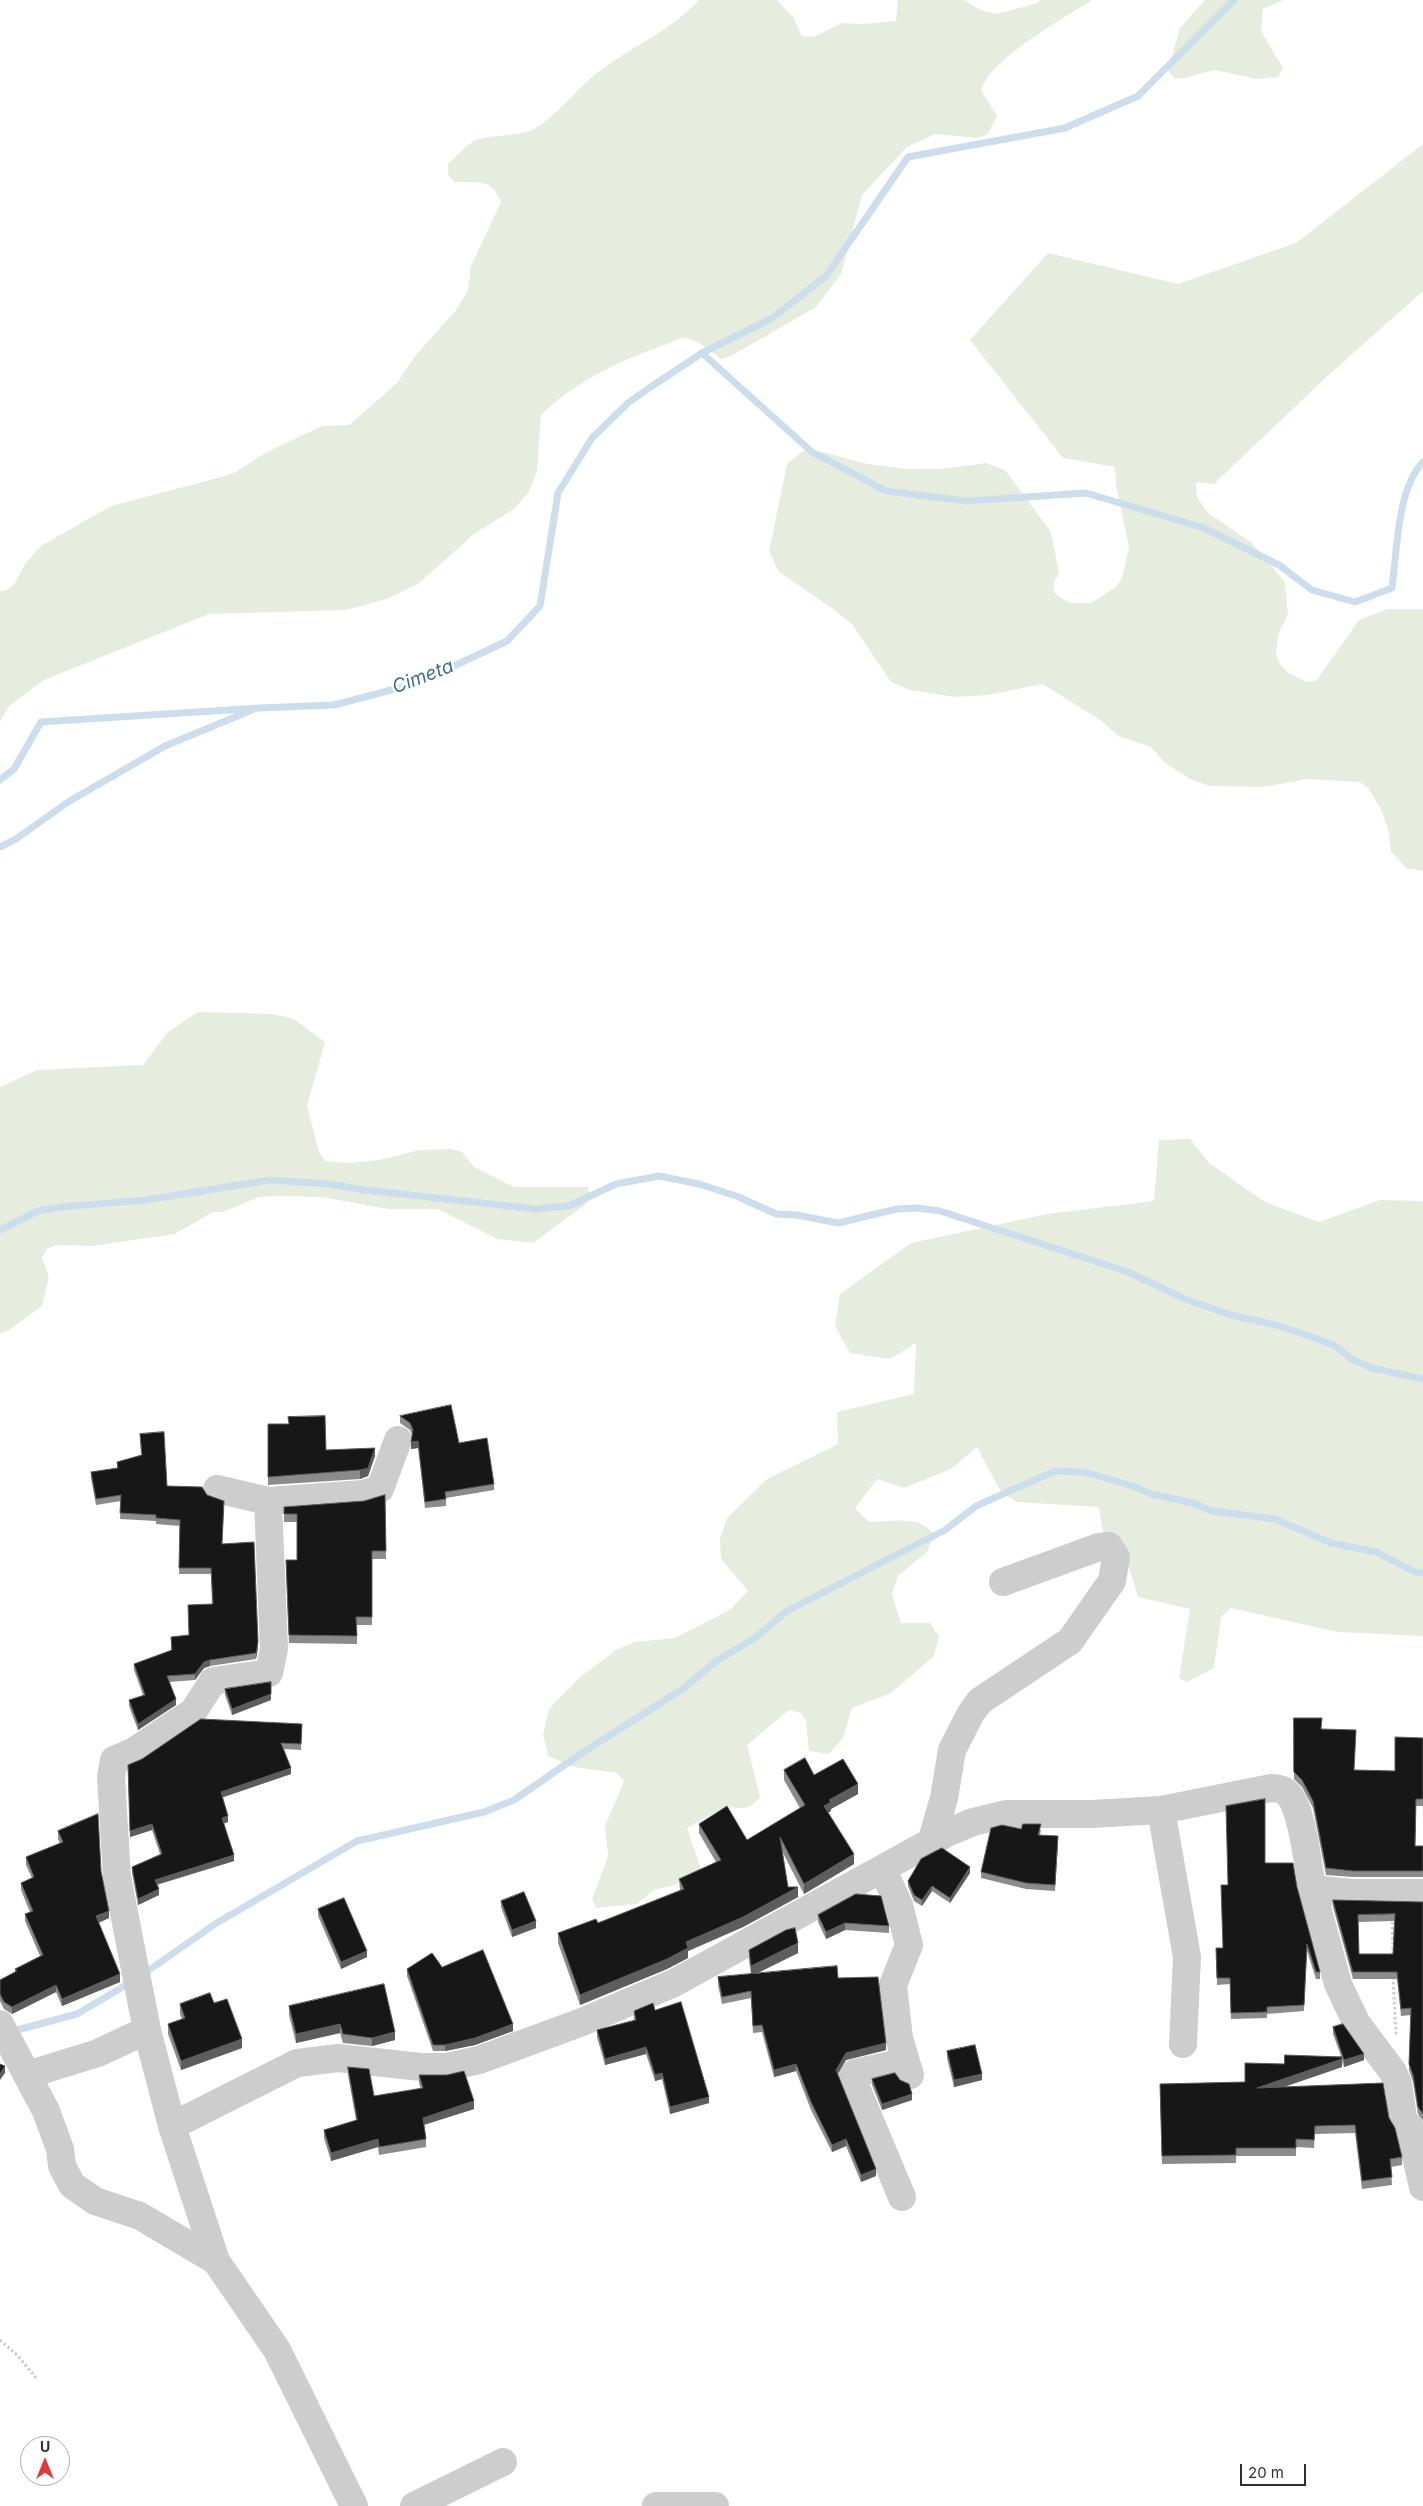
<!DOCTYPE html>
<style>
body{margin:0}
#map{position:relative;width:1423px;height:2506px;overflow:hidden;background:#fff;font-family:Inter,sans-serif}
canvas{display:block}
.north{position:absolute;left:20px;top:2436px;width:50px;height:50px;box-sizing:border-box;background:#fff;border:1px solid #acacac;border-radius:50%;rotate:0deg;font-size:14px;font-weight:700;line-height:20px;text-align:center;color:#303030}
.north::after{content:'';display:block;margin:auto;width:18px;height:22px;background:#e2373d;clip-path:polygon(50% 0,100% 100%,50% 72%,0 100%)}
.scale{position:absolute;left:1240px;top:2464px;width:66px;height:22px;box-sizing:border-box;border:2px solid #303030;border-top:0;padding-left:6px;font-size:15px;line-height:18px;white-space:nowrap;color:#303030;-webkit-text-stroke:4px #fff;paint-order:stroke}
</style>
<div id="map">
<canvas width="1423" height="2506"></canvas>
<div class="north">U</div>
<div class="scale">20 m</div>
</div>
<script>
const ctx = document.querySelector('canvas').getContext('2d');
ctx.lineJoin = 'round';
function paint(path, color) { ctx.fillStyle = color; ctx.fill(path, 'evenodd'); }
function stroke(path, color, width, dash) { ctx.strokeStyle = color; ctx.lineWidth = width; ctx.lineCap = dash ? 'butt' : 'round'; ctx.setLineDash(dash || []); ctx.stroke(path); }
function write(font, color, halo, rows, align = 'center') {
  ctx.font = font + ' Inter,sans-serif'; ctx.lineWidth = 5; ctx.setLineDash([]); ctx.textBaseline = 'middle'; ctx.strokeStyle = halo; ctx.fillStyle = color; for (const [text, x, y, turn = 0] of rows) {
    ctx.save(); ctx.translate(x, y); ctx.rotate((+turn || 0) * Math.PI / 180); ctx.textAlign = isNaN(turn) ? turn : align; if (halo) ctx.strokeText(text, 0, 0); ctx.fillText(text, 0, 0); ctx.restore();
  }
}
const green = new Path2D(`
 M 699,0 L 777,0 L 793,17 L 802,36 L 813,37 L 842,23 L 862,24 L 896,21 L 898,0 L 964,0 L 983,11 L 997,14 L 1038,3 L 1040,0 L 1092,0 C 1062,20 992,57 981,90 L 997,116 L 988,134 L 979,138 L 935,134 L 907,147 L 862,195 L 841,274 L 816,307 L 731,356 L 721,359 C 711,352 698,339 685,338 C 680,338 672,342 667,344 C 623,359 574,382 541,415 L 537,471 L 529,492 L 514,509 L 474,534 L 418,584 L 387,599 L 346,610 L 209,614 L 44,680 L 9,706 L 0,722 L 0,591 L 7,590 L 15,583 L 25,564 L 41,546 L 111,506 L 225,476 L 236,472 L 265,453 L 322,426 L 349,425 L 397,383 L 415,356 L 457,309 L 468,290 L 471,266 L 501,202 C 490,176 479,184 454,182 L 448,174 L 448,164 C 456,157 463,148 471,143 C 485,133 517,138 534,129 C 558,115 575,90 597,73 C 632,46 668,33 699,0 Z
 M 1205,0 L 1283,0 L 1263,9 L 1261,31 L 1283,68 L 1278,77 L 1256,79 L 1215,70 L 1184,78 L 1174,78 L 1168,70 L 1180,28 Z
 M 1423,144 L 1423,291 L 1322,381 L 1214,484 L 1196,482 L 1197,497 L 1208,513 L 1251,542 L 1285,582 L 1288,615 L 1278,634 L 1276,655 L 1280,664 L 1288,673 L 1307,682 L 1316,681 L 1359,620 L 1387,609 L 1423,609 L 1423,871 L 1406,868 L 1391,851 L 1388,829 L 1380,807 L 1368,788 L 1360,782 L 1308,779 L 1263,787 L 1210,786 L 1190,779 L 1165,763 L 1151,747 L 1118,736 L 1103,722 L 1043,684 L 987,695 L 955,697 L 910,690 L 891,682 L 852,624 L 833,609 L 778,571 L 769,551 L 787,464 L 803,451 L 823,452 L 863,463 L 904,469 L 942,469 L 986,463 L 1005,470 L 1051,532 L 1059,573 L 1054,582 L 1054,592 L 1061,598 L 1071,603 L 1091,603 L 1116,587 L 1122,578 L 1129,547 L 1116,485 L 1115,467 L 1063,458 L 970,340 L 1048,253 L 1178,284 L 1296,243 Z
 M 198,1012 L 273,1014 L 294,1019 L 325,1042 L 307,1106 L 319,1152 L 325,1161 L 347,1163 L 379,1160 L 420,1150 L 451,1149 L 462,1152 L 474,1167 L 514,1187 L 588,1187 L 591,1197 L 585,1205 L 533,1243 L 497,1239 L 438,1209 L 388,1209 L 322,1197 L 279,1196 L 259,1197 L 223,1212 L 213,1212 L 175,1234 L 92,1246 L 57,1245 L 47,1249 L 42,1258 L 49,1277 L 42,1306 L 9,1330 L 0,1333 L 0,1087 L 37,1070 L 143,1065 L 168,1032 Z
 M 1190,1139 L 1209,1163 L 1265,1202 L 1319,1222 L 1380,1200 L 1423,1201 L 1423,1636 L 1337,1632 L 1231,1608 L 1221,1617 L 1214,1668 L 1187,1682 L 1179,1678 L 1190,1609 L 1138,1597 L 1123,1549 L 1103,1533 L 1099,1507 L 1017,1502 L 1001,1492 L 977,1447 L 951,1469 L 904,1488 L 877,1479 L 855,1508 L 869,1522 C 890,1522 921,1514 933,1534 L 928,1551 L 898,1576 L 892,1594 L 901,1623 L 930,1623 L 939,1637 L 934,1656 L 891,1693 L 852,1708 L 843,1738 L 829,1754 L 809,1751 L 806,1721 L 801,1713 L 789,1710 L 747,1745 L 760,1797 C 749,1811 742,1809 726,1806 L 687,1828 L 701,1869 L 675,1885 L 654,1890 L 637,1904 L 596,1908 L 592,1899 L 608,1856 L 605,1826 L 624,1781 L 617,1773 L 574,1767 L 548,1756 L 543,1734 L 549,1709 L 579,1678 L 616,1650 L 635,1642 L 675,1638 L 731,1609 L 748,1591 L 721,1559 L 720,1539 L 727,1518 L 767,1479 L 838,1444 L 837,1412 L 914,1394 L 916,1343 L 890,1359 L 850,1353 L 835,1326 L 840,1294 L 911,1243 L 1047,1214 L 1154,1201 L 1159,1140 Z`);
const stream = new Path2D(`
 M 702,353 L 812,452 L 886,491 L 967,501 L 1086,493 L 1204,528 L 1279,565 L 1312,590 L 1355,602 L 1392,588 C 1397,552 1397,489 1423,462
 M 0,780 L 14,769 L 41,722 L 259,708 L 334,705 L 418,683 L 507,641 L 540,606 L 558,493 L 592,438 L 628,403 L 649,388 L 702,353 L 771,319 L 826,276 L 908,157 L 1065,128 L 1138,96 L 1234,0
 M 0,847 L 16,839 L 68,802 L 165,746 L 252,710
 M 0,1230 L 38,1211 L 60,1207 L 146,1200 L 270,1180 L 329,1184 L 365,1190 L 536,1209 L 569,1206 L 616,1184 L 659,1176 L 699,1184 L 739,1197 L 776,1214 L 797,1215 L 838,1223 L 897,1209 L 918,1208 L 940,1211 L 1128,1272 L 1187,1300 L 1231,1315 L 1276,1325 L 1315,1338 L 1335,1346 L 1353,1360 L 1372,1368 L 1423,1379
 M 142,1975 L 215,1924 L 357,1841 L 484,1812 L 514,1800 L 579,1755 L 684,1688 L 716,1661 L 755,1638 L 787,1611 L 945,1530 L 976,1506 L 1055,1471 L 1084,1472 L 1133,1486 L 1151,1494 L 1193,1503 L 1212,1511 L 1275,1519 L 1331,1543 L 1376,1552 L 1415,1572 L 1423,1573
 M 10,2032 L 77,2014 L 131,1982`);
const path = new Path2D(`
 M 1392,1917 L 1393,1958
 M 1393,1977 L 1396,2035
 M 0,2340 L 17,2355 L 38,2380`);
const minor = new Path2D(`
 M 217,1489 L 268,1501 L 274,1649 L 269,1673 L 213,1681 L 193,1712 L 133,1752 L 114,1760 L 111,1777 L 117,1877 L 147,2030 L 172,2126 L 216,2261 L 277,2350 L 354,2506
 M 268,1501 L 363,1494 L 380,1489 L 398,1440
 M 1161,1810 L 1187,1957 L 1183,2044
 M 931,1843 L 944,1798 L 952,1750 L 971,1713 L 980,1701 L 1070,1641 L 1112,1581 L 1116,1557 L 1109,1546 L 1099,1547 L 1003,1582
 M 883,1870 L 899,1905 L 909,1945 L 893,1985 L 899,2038 L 910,2075
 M 1312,1889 L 1338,1984 L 1357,2024 L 1393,2072 L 1398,2084 L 1404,2124 L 1409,2126 L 1423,2187
 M 0,2024 L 46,2111 L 60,2149 L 62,2166 L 72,2185 L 95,2201 L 140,2216 L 216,2261
 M 27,2075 L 98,2053 L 147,2030
 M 172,2126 L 297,2063 L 338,2058 L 421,2067 L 447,2067 L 479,2060 L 582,2022 L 674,1983 L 949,1832 L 973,1822 L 1006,1814 L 1092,1814 L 1161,1810 L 1271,1788 C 1278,1788 1284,1789 1289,1795 C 1303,1812 1308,1866 1312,1889 L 1352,1893 L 1423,1893
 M 902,2197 L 852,2078 L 855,2073 L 900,2063 L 904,2058
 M 414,2506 L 503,2462
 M 656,2506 L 715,2506`);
const wall = new Path2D(`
 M 400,1416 L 459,1443 L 494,1484 L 494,1490 L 446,1498 L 446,1506 L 425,1508 L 418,1448 L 411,1449 L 412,1435 L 410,1430 L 400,1423 Z
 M 268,1424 L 288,1424 L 326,1450 L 375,1456 L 368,1476 L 360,1479 L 268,1485 Z
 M 140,1434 L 167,1486 L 223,1544 L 258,1648 L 256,1659 L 210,1666 L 204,1668 L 195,1680 L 169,1682 L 176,1705 L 138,1730 L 129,1706 L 129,1700 L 143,1695 L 134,1670 L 134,1664 L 171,1651 L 171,1637 L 189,1635 L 212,1604 L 211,1574 L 179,1574 L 180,1526 L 156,1524 L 156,1521 L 120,1519 L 121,1501 L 96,1505 L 91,1478 L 91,1472 L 117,1468 L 117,1462 L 141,1455 Z
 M 385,1495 L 386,1559 L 372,1559 L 372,1625 L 357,1625 L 357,1644 L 289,1643 L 286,1568 L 297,1560 L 297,1522 L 284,1522 L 284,1507 L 364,1501 Z
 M 225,1689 L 271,1700 L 232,1715 L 225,1695 Z
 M 1294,1718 L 1322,1729 L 1354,1770 L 1395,1771 L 1423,1738 L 1423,1806 L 1416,1806 L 1415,1846 L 1423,1846 L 1423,1877 L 1353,1877 L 1326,1875 L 1313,1808 L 1302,1787 L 1294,1779 Z
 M 302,1724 L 301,1750 L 284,1749 L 291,1774 L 222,1797 L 228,1822 L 224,1823 L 234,1861 L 157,1885 L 159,1895 L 138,1905 L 132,1873 L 132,1867 L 160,1854 L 152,1830 L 130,1837 L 128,1765 Z
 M 784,1770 L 814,1775 L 858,1794 L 831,1809 L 831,1811 L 828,1813 L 854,1864 L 804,1894 L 782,1851 L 788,1887 L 798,1897 L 743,1927 L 688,1951 L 688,1958 L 667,1969 L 580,2005 L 558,1943 L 558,1933 L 598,1923 L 680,1890 L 679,1879 L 716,1862 L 699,1833 L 699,1824 L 747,1840 L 800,1808 L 784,1780 Z
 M 1021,1829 L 1041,1830 L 1040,1835 L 1058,1842 L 1055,1891 L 1026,1889 L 981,1878 L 981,1872 Z
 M 58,1831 L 101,1871 L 109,1918 L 98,1923 L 120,1982 L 62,2006 L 56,1992 L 12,2014 L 4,2009 L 0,2001 L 0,1980 L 15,1972 L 15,1969 L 40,1956 L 25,1921 L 25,1914 L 30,1912 L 21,1890 L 21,1883 L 32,1878 L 26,1865 L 26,1857 L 60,1843 L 58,1839 Z
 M 1265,1863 L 1297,1887 L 1320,1972 L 1320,1979 L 1316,1979 L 1307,1951 L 1304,2011 L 1267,2014 L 1267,2018 L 1231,2019 L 1230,1984 L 1217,1985 L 1216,1948 L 1223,1948 Z
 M 970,1873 L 950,1903 L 932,1891 L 922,1906 L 914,1901 L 908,1886 L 908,1881 Z
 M 1333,1900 L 1423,1902 L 1423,2121 L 1418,2114 L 1413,2082 L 1409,2070 L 1411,2015 L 1401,2016 L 1397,1979 L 1353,1979 L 1333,1907 ZM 1394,1921 L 1393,1954 L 1359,1954 L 1358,1922 Z
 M 501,1901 L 536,1928 L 512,1937 L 501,1907 Z
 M 318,1909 L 367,1957 L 341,1969 L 318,1916 Z
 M 818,1915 L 889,1926 L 889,1933 L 845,1930 L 826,1939 L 818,1922 Z
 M 749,1950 L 798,1953 L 756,1974 L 838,1978 L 886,2050 L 846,2060 L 838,2074 L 876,2176 L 861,2182 L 846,2146 L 832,2152 L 811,2110 L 796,2071 L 774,2077 L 762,2032 L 753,2033 L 751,1998 L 722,2004 L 718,1985 L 718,1977 L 751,1974 L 749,1960 Z
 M 442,1967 L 513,2031 L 475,2045 L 445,2051 L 433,2051 L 407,1976 L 407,1969 Z
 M 214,2003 L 242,2048 L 181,2070 L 168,2034 L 168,2024 L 182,2019 L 180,2014 L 180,2004 Z
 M 289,2006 L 395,2040 L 372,2046 L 343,2043 L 340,2033 L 296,2043 L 289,2015 Z
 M 655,2010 L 709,2103 L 670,2114 L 662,2079 L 655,2081 L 646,2054 L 605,2065 L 597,2037 L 597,2030 L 634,2020 L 634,2011 Z
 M 1333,2027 L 1364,2060 L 1344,2067 L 1342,2061 L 1342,2067 L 1284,2087 L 1389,2118 L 1402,2157 L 1402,2165 L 1391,2167 L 1392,2185 L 1362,2189 L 1355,2133 L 1315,2134 L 1314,2148 L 1296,2147 L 1296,2156 L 1236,2156 L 1236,2163 L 1162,2164 L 1160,2084 L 1245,2082 L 1341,2056 L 1333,2034 Z
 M 947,2051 L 982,2080 L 954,2087 L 947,2058 Z
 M 348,2067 L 374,2096 L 421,2089 L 419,2083 L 419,2075 L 474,2109 L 424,2125 L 426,2139 L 426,2147 L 379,2155 L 378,2147 L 331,2161 L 324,2138 L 324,2130 L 356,2120 L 348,2075 Z
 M 872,2079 L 900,2080 L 912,2100 L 882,2110 L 872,2085 Z`);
const shadedWall = new Path2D(`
 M 418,1441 L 418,1448 L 411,1449 L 411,1442 Z
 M 375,1448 L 375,1456 L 368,1476 L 360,1479 L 360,1470 Z
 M 258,1642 L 258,1648 L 256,1659 L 256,1653 Z
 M 210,1660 L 210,1666 L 204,1668 L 195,1680 L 195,1674 L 204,1662 Z
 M 271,1694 L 271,1700 L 232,1715 L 232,1709 Z
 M 176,1699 L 176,1705 L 138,1730 L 138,1724 Z
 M 291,1768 L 291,1774 L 221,1798 L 221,1792 Z
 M 858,1784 L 858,1794 L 831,1809 L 831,1811 L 824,1815 L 824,1806 L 829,1800 Z
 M 228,1816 L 228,1822 L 222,1824 L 222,1818 Z
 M 152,1824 L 152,1830 L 130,1837 L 130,1831 Z
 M 854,1854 L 854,1864 L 804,1894 L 804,1884 Z
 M 234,1855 L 234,1861 L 155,1885 L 155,1880 Z
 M 970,1867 L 970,1873 L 950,1903 L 950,1898 Z
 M 932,1886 L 932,1891 L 922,1906 L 922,1900 Z
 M 798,1887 L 798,1897 L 743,1927 L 688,1951 L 688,1958 L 667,1969 L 580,2005 L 580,1995 L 686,1942 Z
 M 159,1889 L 159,1895 L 138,1905 L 138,1899 Z
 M 109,1911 L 109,1918 L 96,1924 L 96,1916 Z
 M 536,1921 L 536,1928 L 512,1937 L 512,1930 Z
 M 845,1923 L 845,1930 L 826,1939 L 826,1932 Z
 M 798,1943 L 798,1953 L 751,1976 L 751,1966 Z
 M 367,1951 L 367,1957 L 341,1969 L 341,1962 Z
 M 120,1974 L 120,1982 L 62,2006 L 62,1999 Z
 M 56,1985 L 56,1992 L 12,2014 L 12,2007 Z
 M 340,2024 L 340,2033 L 296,2043 L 296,2034 Z
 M 513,2024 L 513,2031 L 475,2045 L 445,2051 L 445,2045 Z
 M 395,2032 L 395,2040 L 372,2046 L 372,2038 Z
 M 242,2039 L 242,2048 L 181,2070 L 181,2061 Z
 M 886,2043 L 886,2050 L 846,2060 L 836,2077 L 836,2070 L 846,2053 Z
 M 646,2047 L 646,2054 L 605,2065 L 605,2059 Z
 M 1364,2054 L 1364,2060 L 1344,2067 L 1344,2060 Z
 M 1342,2059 L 1342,2067 L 1257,2096 L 1257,2088 Z
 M 796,2064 L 796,2071 L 774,2077 L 774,2070 Z
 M 5,2066 L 5,2073 L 0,2080 L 0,2074 Z
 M 662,2073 L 662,2079 L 655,2081 L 655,2075 Z
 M 982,2074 L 982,2080 L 954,2087 L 954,2080 Z
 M 912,2094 L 912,2100 L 882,2110 L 882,2104 Z
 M 709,2097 L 709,2103 L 670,2114 L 670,2107 Z
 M 474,2101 L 474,2109 L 423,2125 L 423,2118 Z
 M 378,2139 L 378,2147 L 331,2161 L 331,2153 Z
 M 846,2139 L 846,2146 L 832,2152 L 832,2145 Z
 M 876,2169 L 876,2176 L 861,2182 L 861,2175 Z`);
const building = new Path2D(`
 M 451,1405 L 459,1443 L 487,1438 L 494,1484 L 445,1492 L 446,1499 L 425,1502 L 418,1441 L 411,1442 L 413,1430 L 410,1423 L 400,1416 Z
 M 325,1416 L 326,1450 L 375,1448 L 368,1468 L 360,1470 L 268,1477 L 268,1424 L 289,1424 L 288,1417 Z
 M 164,1432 L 167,1486 L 202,1487 L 207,1495 L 224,1501 L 222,1544 L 254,1542 L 258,1642 L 256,1653 L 210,1660 L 204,1662 L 195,1674 L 167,1676 L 176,1699 L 138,1724 L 129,1700 L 145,1695 L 134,1664 L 172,1650 L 171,1637 L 189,1635 L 188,1605 L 213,1604 L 211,1568 L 179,1568 L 180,1520 L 156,1518 L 156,1515 L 120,1513 L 121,1495 L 96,1499 L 91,1472 L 118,1468 L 117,1462 L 142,1455 L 140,1434 Z
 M 385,1495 L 386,1551 L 372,1551 L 372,1617 L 356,1617 L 357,1636 L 289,1635 L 286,1560 L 297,1560 L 297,1514 L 284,1514 L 284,1507 L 364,1501 Z
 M 271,1682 L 271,1694 L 232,1709 L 225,1689 Z
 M 1294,1718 L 1322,1718 L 1321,1729 L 1356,1730 L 1354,1770 L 1395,1771 L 1395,1737 L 1423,1738 L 1423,1799 L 1416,1799 L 1415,1846 L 1423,1846 L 1423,1871 L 1353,1871 L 1326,1868 L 1313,1801 L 1302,1780 L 1294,1772 Z
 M 201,1719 L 302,1724 L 301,1744 L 281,1743 L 291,1768 L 221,1792 L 228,1816 L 222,1818 L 234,1855 L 155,1880 L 159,1889 L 138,1899 L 132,1867 L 162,1854 L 152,1824 L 130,1831 L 128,1765 L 142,1759 Z
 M 805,1758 L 814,1775 L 843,1759 L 858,1784 L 829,1800 L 831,1802 L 824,1806 L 854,1854 L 804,1884 L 780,1837 L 788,1887 L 798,1887 L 743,1917 L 686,1942 L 688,1948 L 667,1959 L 580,1995 L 558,1933 L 596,1919 L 598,1923 L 684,1889 L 679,1879 L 721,1860 L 699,1824 L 727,1806 L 747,1840 L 805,1805 L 784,1770 Z
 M 1265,1799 L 1265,1863 L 1293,1863 L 1297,1887 L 1320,1972 L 1316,1972 L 1307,1944 L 1304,2005 L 1267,2007 L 1267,2012 L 1231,2013 L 1230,1978 L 1217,1978 L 1216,1948 L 1223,1948 L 1221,1885 L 1228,1885 L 1226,1806 Z
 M 98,1814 L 101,1871 L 109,1911 L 96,1916 L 120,1974 L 62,1999 L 56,1985 L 12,2007 L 4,2002 L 0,1994 L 0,1980 L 17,1971 L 15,1969 L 43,1955 L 25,1914 L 33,1911 L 21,1883 L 34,1877 L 26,1857 L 63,1842 L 58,1831 Z
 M 1023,1824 L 1041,1824 L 1038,1835 L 1058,1836 L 1055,1885 L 1026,1883 L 981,1872 L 991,1828 L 1002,1825 L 1021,1829 Z
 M 942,1848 L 970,1867 L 950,1898 L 932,1886 L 922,1900 L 914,1895 L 908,1881 L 921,1859 Z
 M 524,1892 L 536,1921 L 512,1930 L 501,1901 Z
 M 856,1894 L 881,1896 L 889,1926 L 845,1923 L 826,1932 L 818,1915 Z
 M 344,1898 L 367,1951 L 341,1962 L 318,1909 Z
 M 1333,1900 L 1423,1902 L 1423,2114 L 1418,2107 L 1413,2075 L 1409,2064 L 1411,2008 L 1401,2009 L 1397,1972 L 1353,1972 ZM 1395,1914 L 1393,1954 L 1359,1954 L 1358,1915 Z
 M 795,1928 L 798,1943 L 751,1966 L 749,1950 L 786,1930 Z
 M 483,1950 L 513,2024 L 475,2038 L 445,2045 L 433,2045 L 407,1969 L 432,1953 L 442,1967 Z
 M 837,1966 L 838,1978 L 878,1977 L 886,2043 L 846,2053 L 836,2070 L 876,2169 L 861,2175 L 846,2139 L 832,2145 L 811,2102 L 796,2064 L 774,2070 L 762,2025 L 753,2026 L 751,1991 L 722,1997 L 718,1977 Z
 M 384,1984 L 395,2032 L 372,2038 L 343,2034 L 340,2024 L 296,2034 L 289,2006 Z
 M 210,1993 L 214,2003 L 227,1999 L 242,2039 L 181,2061 L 168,2024 L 185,2018 L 180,2004 Z
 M 681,2002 L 709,2097 L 670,2107 L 662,2073 L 655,2075 L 646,2047 L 605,2059 L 597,2030 L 636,2020 L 634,2011 L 653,2003 L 655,2010 Z
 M 1343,2024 L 1364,2054 L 1344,2060 L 1333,2027 Z
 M 975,2045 L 982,2074 L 954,2080 L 947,2051 Z
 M 1285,2055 L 1342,2057 L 1342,2059 L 1257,2088 L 1383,2083 L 1389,2118 L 1395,2128 L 1402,2157 L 1390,2159 L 1392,2177 L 1362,2181 L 1355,2125 L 1315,2126 L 1314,2140 L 1296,2139 L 1296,2148 L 1236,2148 L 1236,2155 L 1162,2156 L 1160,2084 L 1245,2082 L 1245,2063 L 1284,2064 Z
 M 0,2064 L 5,2066 L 0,2074 Z
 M 348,2067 L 369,2069 L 374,2096 L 423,2088 L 419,2075 L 447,2075 L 464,2071 L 474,2101 L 423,2118 L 426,2139 L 379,2147 L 378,2139 L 331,2153 L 324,2130 L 357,2120 Z
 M 895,2073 L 900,2080 L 909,2084 L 912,2094 L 882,2104 L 872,2079 Z`);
const waterNames = [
 ["Cimeta",423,677,-21]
];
paint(green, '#e6eddf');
stroke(stream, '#ccdeec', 7);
stroke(path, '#cdcdcd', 3, [2.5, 2.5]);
stroke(minor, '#cdcdcd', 28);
paint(wall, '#8b8b8b');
paint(shadedWall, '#5d5d5d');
paint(building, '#171717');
stroke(building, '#5d5d5d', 1);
write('italic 19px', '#3f6e92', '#fff', waterNames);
</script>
